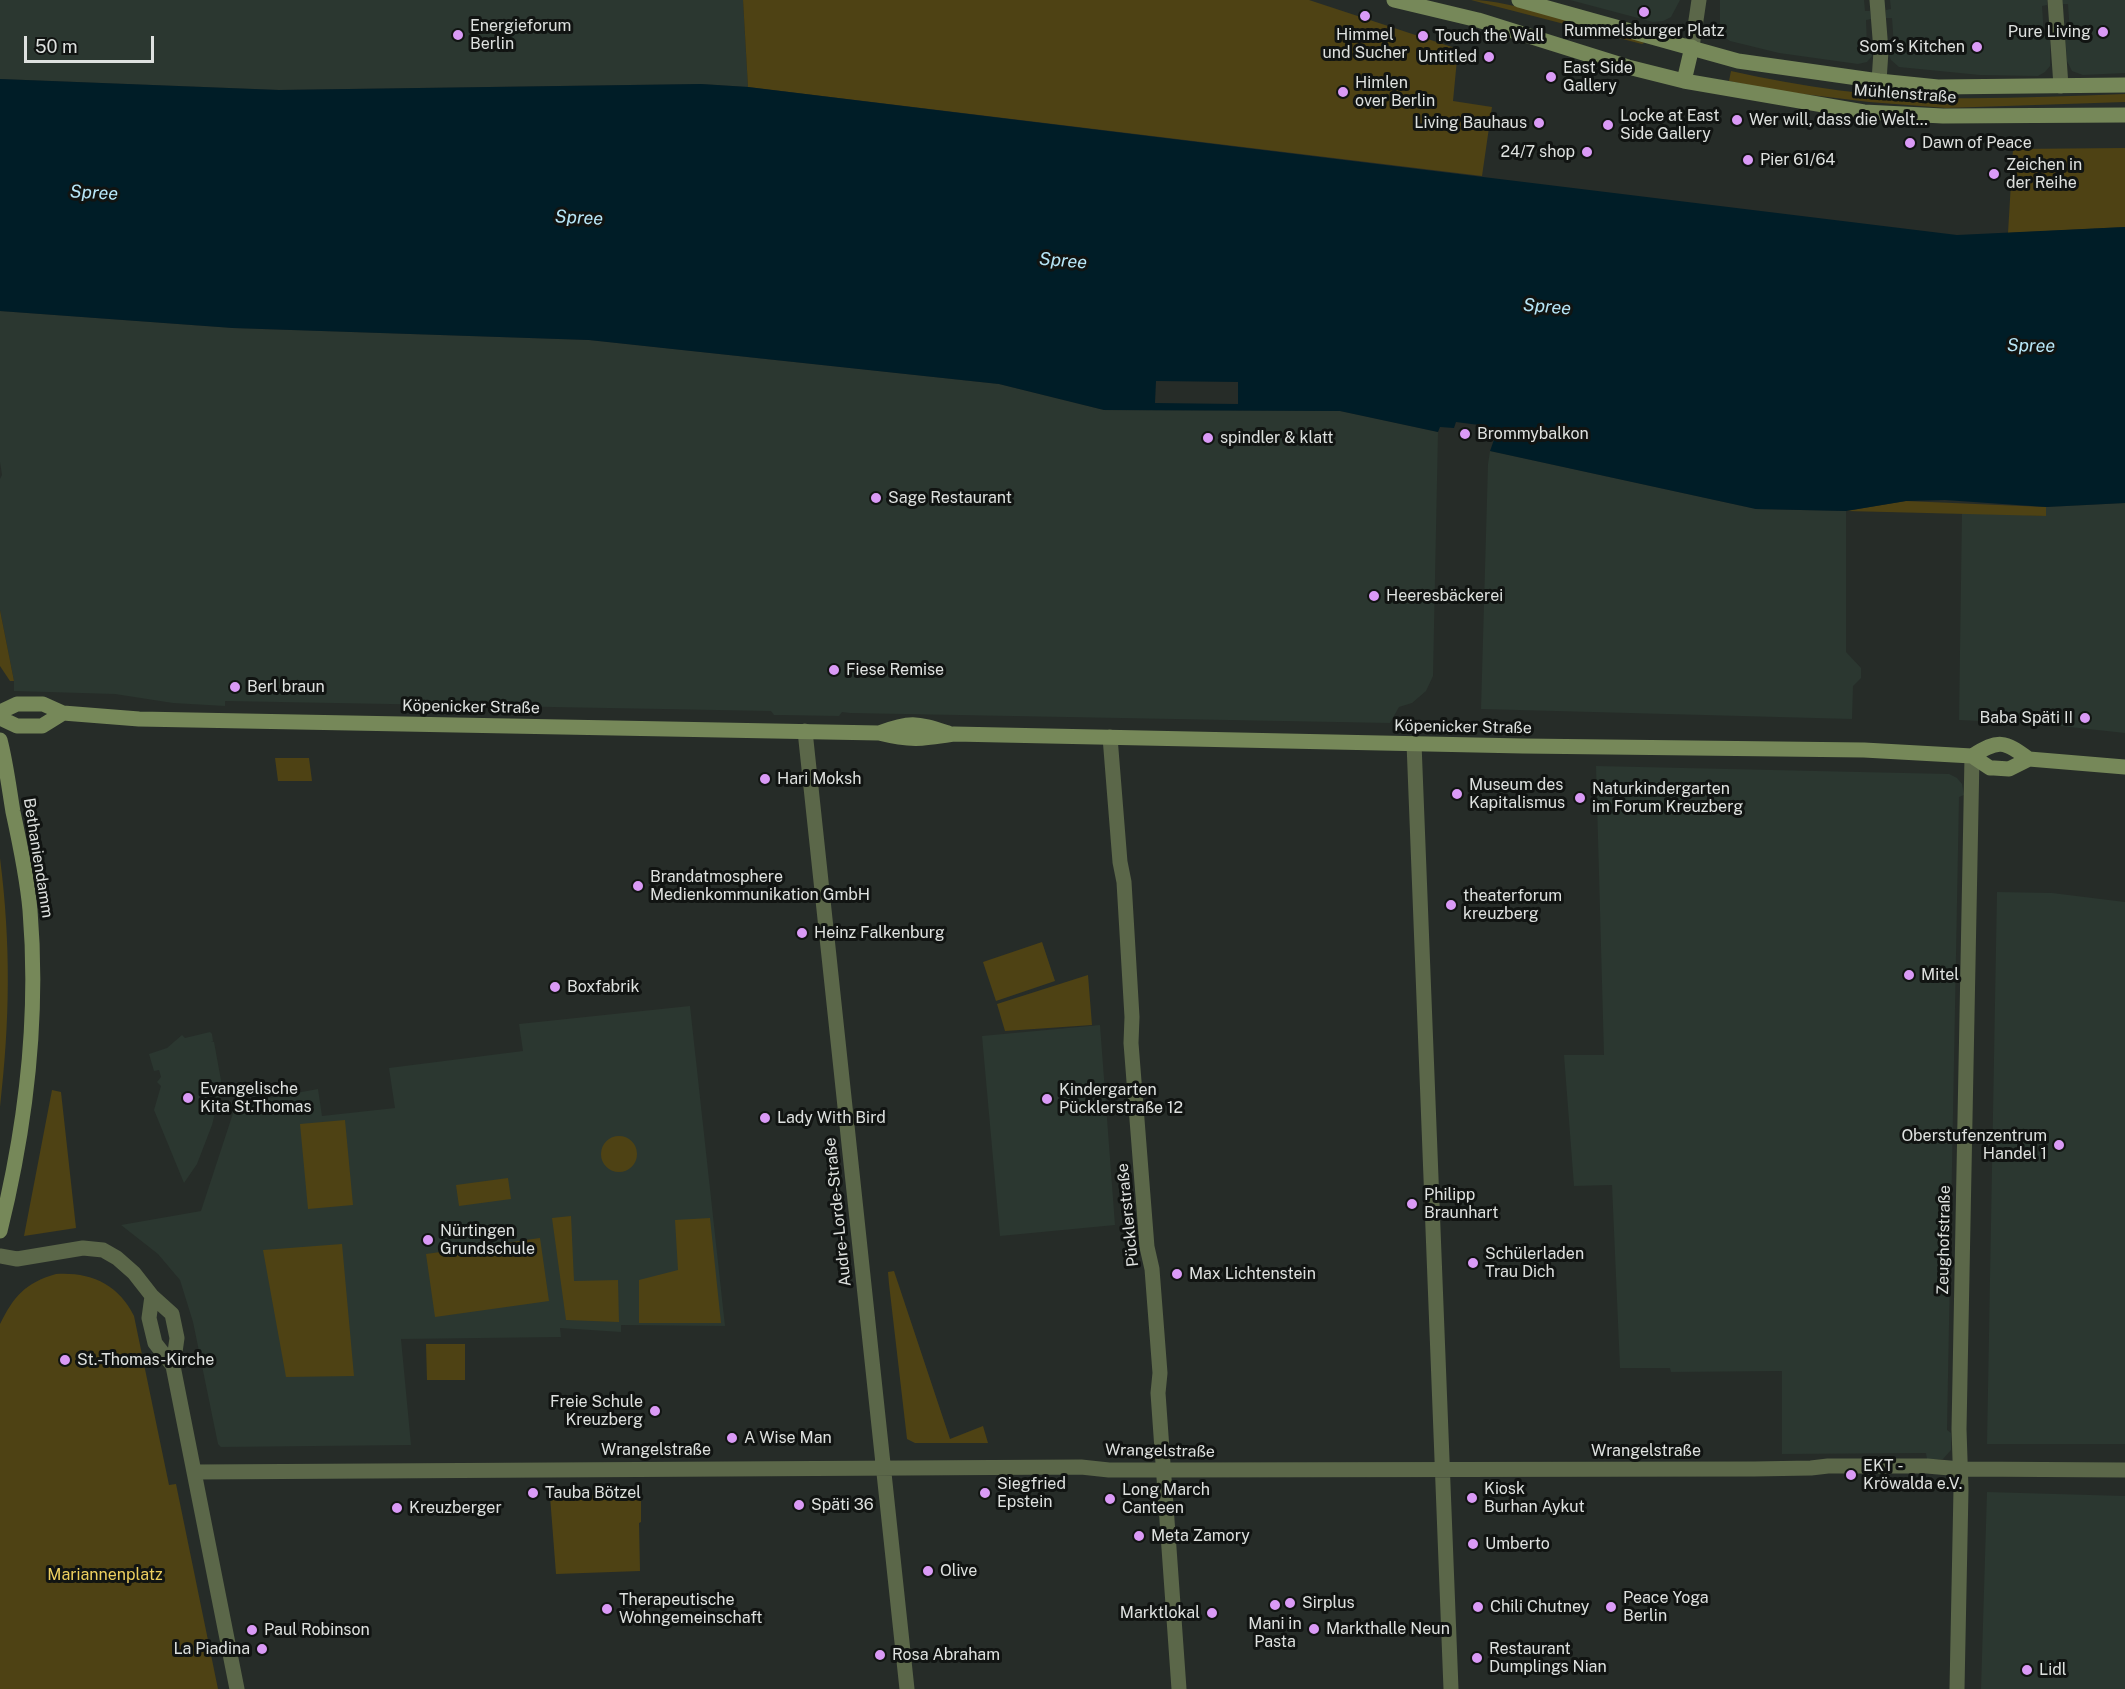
<!DOCTYPE html>
<meta charset="utf-8">
<style>
body{margin:0}
#map{position:relative;width:2125px;height:1689px;overflow:hidden;background:#262c28;font-family:"Public Sans",sans-serif}
canvas{display:block}
.scale{position:absolute;left:24px;top:36px;width:130px;height:27px;box-sizing:border-box;border:3px solid #dee1df;border-top:0;padding-left:8px;font-size:18px;line-height:21px;white-space:nowrap;color:#dee1df;-webkit-text-stroke:4px #111412;paint-order:stroke}
</style>
<div id="map">
<canvas width="2125" height="1689"></canvas>
<div class="scale">50 m</div>
</div>
<script>
const ctx = document.querySelector('canvas').getContext('2d');
ctx.lineJoin = 'round';
function paint(path, color) { ctx.fillStyle = color; ctx.fill(path, 'evenodd'); }
function stroke(path, color, width, dash) { ctx.strokeStyle = color; ctx.lineWidth = width; ctx.lineCap = dash ? 'butt' : 'round'; ctx.setLineDash(dash || []); ctx.stroke(path); }
function write(font, color, halo, rows, align = 'center') {
  ctx.font = font + ' "Public Sans",sans-serif'; ctx.lineWidth = 6; ctx.setLineDash([]); ctx.textBaseline = 'middle'; ctx.strokeStyle = halo; ctx.fillStyle = color; for (const [text, x, y, turn = 0] of rows) {
    ctx.save(); ctx.translate(x, y); ctx.rotate((+turn || 0) * Math.PI / 180); ctx.textAlign = isNaN(turn) ? turn : align; if (halo) ctx.strokeText(text, 0, 0); ctx.fillText(text, 0, 0); ctx.restore();
  }
}
const built = new Path2D(`
 M 0,0 L 743,0 L 748,87 L 701,84 L 279,90 L 0,79 Z
 M 1570,0 L 1680,0 L 1671,17 L 1663,21 L 1653,22 Z
 M 1720,0 L 1864,0 L 1865,11 L 1870,11 L 1871,19 L 1866,20 L 1867,46 L 1873,46 L 1872,56 L 1867,62 L 1858,64 L 1779,53 L 1730,41 L 1724,37 L 1720,29 Z
 M 1890,0 L 2047,0 L 2047,5 L 2042,6 L 2044,36 L 2050,36 L 2050,66 L 2045,72 L 2038,76 L 1980,75 L 1899,67 L 1891,60 L 1888,52 L 1888,48 L 1894,47 L 1892,18 L 1886,18 L 1886,10 L 1891,9 Z
 M 2062,0 L 2125,0 L 2125,73 L 2083,75 L 2072,71 L 2067,61 L 2065,34 L 2070,34 L 2068,4 L 2063,4 Z
 M 0,311 L 233,328 L 589,340 L 999,384 L 1104,410 L 1340,411 L 1438,432 L 1433,676 L 1426,691 L 1412,703 L 1399,707 L 1390,723 L 850,713 L 842,712 L 839,716 L 781,715 L 774,715 L 771,711 L 225,701 L 225,706 L 173,703 L 115,694 L 14,691 L 14,681 L 0,610 L 0,479 L 2,475 L 0,462 Z
 M 1490,451 L 1756,509 L 1846,511 L 1846,652 L 1861,668 L 1861,678 L 1853,686 L 1852,719 L 1481,709 L 1488,464 Z
 M 2125,503 L 2125,733 L 2042,724 L 1959,720 L 1962,512 L 2045,516 L 2046,507 Z
 M 1596,766 L 1949,774 L 1957,778 L 1962,784 L 1964,795 L 1959,797 L 1947,1430 L 1951,1433 L 1951,1450 L 1943,1459 L 1927,1459 L 1926,1453 L 1782,1454 L 1782,1371 L 1671,1372 L 1670,1368 L 1620,1368 L 1612,1185 L 1574,1186 L 1564,1055 L 1604,1055 Z
 M 1997,892 L 2052,893 L 2125,902 L 2125,1444 L 1987,1444 Z
 M 690,1006 L 725,1326 L 621,1325 L 621,1332 L 560,1328 L 561,1337 L 401,1339 L 411,1445 L 221,1447 L 218,1444 L 193,1322 L 180,1280 L 158,1254 L 121,1225 L 201,1211 L 236,1104 L 318,1089 L 322,1116 L 395,1108 L 389,1068 L 523,1051 L 519,1024 Z
 M 1100,1025 L 1115,1225 L 1000,1236 L 982,1036 Z
 M 210,1032 L 212,1034 L 213,1041 L 211,1041 L 214,1042 L 222,1086 L 212,1125 L 197,1164 L 184,1183 L 154,1110 L 161,1086 L 157,1082 L 161,1077 L 159,1070 L 154,1071 L 149,1054 L 167,1048 L 182,1035 L 185,1038 Z
 M 1987,1492 L 2125,1496 L 2125,1689 L 1981,1689 Z`);
const green = new Path2D(`
 M 743,0 L 1309,0 L 1458,49 L 1453,101 L 1492,107 L 1482,176 L 748,87 Z
 M 1471,0 C 1495,0 1517,7 1540,12 C 1574,21 1609,31 1643,41 L 1644,43 L 1642,44 Z
 M 1731,71 C 1802,87 1873,97 1946,98 C 2005,99 2065,96 2125,94 L 2125,102 L 1946,108 L 1869,102 L 1778,91 L 1729,81 Z
 M 2125,148 L 2125,227 L 2008,233 L 2013,149 Z
 M 1906,501 L 2046,507 L 2046,516 L 1846,511 Z
 M 0,610 L 14,681 L 10,681 L 0,666 Z
 M 275,758 L 309,758 L 312,781 L 278,781 Z
 M 0,858 C 11,945 10,1020 0,1107 Z
 M 1042,942 L 1055,981 L 996,1001 L 983,962 Z
 M 1088,975 L 1092,1025 L 1005,1031 L 997,1004 Z
 M 52,1090 L 61,1092 L 76,1228 L 24,1236 Z
 M 345,1120 L 353,1205 L 308,1209 L 300,1124 Z
 M601 1154a18 18 0 1 1 36 0a18 18 0 1 1-36 0Z
 M 508,1178 L 511,1199 L 459,1206 L 456,1185 Z
 M 571,1216 L 574,1281 L 618,1280 L 619,1322 L 566,1320 L 552,1218 Z
 M 710,1218 L 721,1323 L 639,1323 L 639,1280 L 678,1270 L 675,1220 Z
 M 540,1238 L 549,1301 L 435,1317 L 426,1254 Z
 M 342,1244 L 354,1376 L 286,1377 L 263,1250 Z
 M 894,1271 L 950,1439 L 983,1426 L 988,1443 L 915,1443 L 907,1439 L 889,1284 L 888,1272 Z
 M 56,1274 C 91,1272 118,1284 134,1316 L 169,1485 L 176,1484 L 218,1689 L 0,1689 L 0,1324 C 14,1296 25,1283 56,1274 Z
 M 426,1344 L 465,1344 L 465,1380 L 427,1380 Z
 M 641,1494 L 641,1522 L 639,1523 L 640,1571 L 556,1574 L 550,1496 Z`);
const water = new Path2D(`
 M 0,79 L 279,90 L 701,84 L 748,87 L 1957,235 L 2125,227 L 2125,503 L 2046,507 L 1945,500 L 1906,501 L 1846,511 L 1756,509 L 1490,451 L 1496,434 L 1478,432 L 1479,425 L 1456,422 L 1454,428 L 1440,427 L 1438,432 L 1340,411 L 1104,410 L 999,384 L 589,340 L 233,328 L 0,311 Z`);
const pier = new Path2D(`
 M 1156,381 L 1238,382 L 1238,404 L 1155,403 Z`);
const street = new Path2D(`
 M 1877,0 L 1881,51 L 1879,81
 M 2055,0 L 2061,86
 M 1692,47 L 1699,0
 M 805,731 L 907,1689
 M 1110,737 L 1120,862 L 1124,882 L 1132,1017 L 1131,1043 L 1147,1247 L 1152,1269 L 1160,1373 L 1158,1393 L 1179,1689
 M 1414,743 L 1451,1689
 M 0,1256 L 17,1259 L 83,1248 L 103,1250 L 117,1258 L 134,1273 L 152,1296 L 172,1314 L 177,1338 L 173,1366 L 237,1689
 M 152,1296 L 149,1318 L 155,1343 L 173,1366
 M 195,1472 L 1081,1467 L 1109,1470 L 1164,1470 L 1754,1469 L 1811,1468 L 1828,1466 L 1927,1466 L 1961,1469 L 2125,1470
 M 1957,1689 L 1961,1489 L 1959,1429 L 1972,756`);
const secondary = new Path2D(`
 M 1394,0 L 1478,20 L 1628,67 L 1684,81 L 1864,112 L 1943,116 L 2125,115
 M 1519,0 L 1738,61 L 1879,81 L 1938,87 L 2125,85
 M 1684,81 L 1692,47
 M 0,712 L 17,704 L 43,704 L 63,713 L 139,719 L 879,733 C 911,741 922,739 954,734 L 1523,746 L 1864,750 L 1972,756 L 1990,768 L 1994,768 L 2009,769 L 2029,759 L 2125,767
 M 0,718 L 17,726 L 42,726 L 63,713
 M 879,733 C 911,721 916,723 948,733
 M 0,740 C 6,763 9,788 13,812 C 20,844 27,877 30,910 C 39,1018 26,1126 0,1231
 M 1972,756 C 1999,739 2004,741 2029,759`);
const markers = [
 [1644,12,6,"#da9af6"],
 [1365,16,6,"#da9af6"],
 [2103,32,6,"#da9af6"],
 [458,35,6,"#da9af6"],
 [1423,36,6,"#da9af6"],
 [1977,47,6,"#da9af6"],
 [1489,57,6,"#da9af6"],
 [1551,77,6,"#da9af6"],
 [1343,92,6,"#da9af6"],
 [1737,120,6,"#da9af6"],
 [1539,123,6,"#da9af6"],
 [1608,125,6,"#da9af6"],
 [1910,143,6,"#da9af6"],
 [1587,152,6,"#da9af6"],
 [1748,160,6,"#da9af6"],
 [1994,174,6,"#da9af6"],
 [1465,434,6,"#da9af6"],
 [1208,438,6,"#da9af6"],
 [876,498,6,"#da9af6"],
 [1374,596,6,"#da9af6"],
 [834,670,6,"#da9af6"],
 [235,687,6,"#da9af6"],
 [2085,718,6,"#da9af6"],
 [765,779,6,"#da9af6"],
 [1457,794,6,"#da9af6"],
 [1580,798,6,"#da9af6"],
 [638,886,6,"#da9af6"],
 [1451,905,6,"#da9af6"],
 [802,933,6,"#da9af6"],
 [1909,975,6,"#da9af6"],
 [555,987,6,"#da9af6"],
 [188,1098,6,"#da9af6"],
 [1047,1099,6,"#da9af6"],
 [765,1118,6,"#da9af6"],
 [2059,1145,6,"#da9af6"],
 [1412,1204,6,"#da9af6"],
 [428,1240,6,"#da9af6"],
 [1473,1263,6,"#da9af6"],
 [1177,1274,6,"#da9af6"],
 [65,1360,6,"#da9af6"],
 [655,1411,6,"#da9af6"],
 [732,1438,6,"#da9af6"],
 [1851,1475,6,"#da9af6"],
 [533,1493,6,"#da9af6"],
 [985,1493,6,"#da9af6"],
 [1472,1498,6,"#da9af6"],
 [1110,1499,6,"#da9af6"],
 [799,1505,6,"#da9af6"],
 [397,1508,6,"#da9af6"],
 [1139,1536,6,"#da9af6"],
 [1473,1544,6,"#da9af6"],
 [928,1571,6,"#da9af6"],
 [1290,1603,6,"#da9af6"],
 [1275,1605,6,"#da9af6"],
 [1478,1607,6,"#da9af6"],
 [1611,1607,6,"#da9af6"],
 [607,1609,6,"#da9af6"],
 [1212,1613,6,"#da9af6"],
 [1314,1629,6,"#da9af6"],
 [252,1630,6,"#da9af6"],
 [262,1649,6,"#da9af6"],
 [880,1655,6,"#da9af6"],
 [1477,1658,6,"#da9af6"],
 [2027,1670,6,"#da9af6"]
];
const poiNames = [
 ["Energieforum",470,26],
 ["Berlin",470,44],
 ["Rummelsburger Platz",1644,31,"center"],
 ["Pure Living",2091,32,"right"],
 ["Himmel",1365,35,"center"],
 ["und Sucher",1365,53,"center"],
 ["Touch the Wall",1435,36],
 ["Som´s Kitchen",1965,47,"right"],
 ["Untitled",1477,57,"right"],
 ["East Side",1563,68],
 ["Gallery",1563,86],
 ["Himlen",1355,83],
 ["over Berlin",1355,101],
 ["Locke at East",1620,116],
 ["Side Gallery",1620,134],
 ["Wer will, dass die Welt…",1749,120],
 ["Living Bauhaus",1527,123,"right"],
 ["Dawn of Peace",1922,143],
 ["24/7 shop",1575,152,"right"],
 ["Pier 61/64",1760,160],
 ["Zeichen in",2006,165],
 ["der Reihe",2006,183],
 ["Brommybalkon",1477,434],
 ["spindler & klatt",1220,438],
 ["Sage Restaurant",888,498],
 ["Heeresbäckerei",1386,596],
 ["Fiese Remise",846,670],
 ["Berl braun",247,687],
 ["Baba Späti II",2073,718,"right"],
 ["Hari Moksh",777,779],
 ["Museum des",1469,785],
 ["Kapitalismus",1469,803],
 ["Naturkindergarten",1592,789],
 ["im Forum Kreuzberg",1592,807],
 ["Brandatmosphere",650,877],
 ["Medienkommunikation GmbH",650,895],
 ["theaterforum",1463,896],
 ["kreuzberg",1463,914],
 ["Heinz Falkenburg",814,933],
 ["Mitel",1921,975],
 ["Boxfabrik",567,987],
 ["Evangelische",200,1089],
 ["Kita St.Thomas",200,1107],
 ["Kindergarten",1059,1090],
 ["Pücklerstraße 12",1059,1108],
 ["Lady With Bird",777,1118],
 ["Oberstufenzentrum",2047,1136,"right"],
 ["Handel 1",2047,1154,"right"],
 ["Philipp",1424,1195],
 ["Braunhart",1424,1213],
 ["Nürtingen",440,1231],
 ["Grundschule",440,1249],
 ["Schülerladen",1485,1254],
 ["Trau Dich",1485,1272],
 ["Max Lichtenstein",1189,1274],
 ["St.-Thomas-Kirche",77,1360],
 ["Freie Schule",643,1402,"right"],
 ["Kreuzberg",643,1420,"right"],
 ["A Wise Man",744,1438],
 ["EKT -",1863,1466],
 ["Kröwalda e.V.",1863,1484],
 ["Siegfried",997,1484],
 ["Epstein",997,1502],
 ["Kiosk",1484,1489],
 ["Burhan Aykut",1484,1507],
 ["Long March",1122,1490],
 ["Canteen",1122,1508],
 ["Tauba Bötzel",545,1493],
 ["Späti 36",811,1505],
 ["Kreuzberger",409,1508],
 ["Meta Zamory",1151,1536],
 ["Umberto",1485,1544],
 ["Olive",940,1571],
 ["Peace Yoga",1623,1598],
 ["Berlin",1623,1616],
 ["Therapeutische",619,1600],
 ["Wohngemeinschaft",619,1618],
 ["Sirplus",1302,1603],
 ["Chili Chutney",1490,1607],
 ["Marktlokal",1200,1613,"right"],
 ["Mani in",1275,1624,"center"],
 ["Pasta",1275,1642,"center"],
 ["Markthalle Neun",1326,1629],
 ["Paul Robinson",264,1630],
 ["La Piadina",250,1649,"right"],
 ["Restaurant",1489,1649],
 ["Dumplings Nian",1489,1667],
 ["Rosa Abraham",892,1655],
 ["Lidl",2039,1670]
];
const streetNames = [
 ["Mühlenstraße",1905,94,4],
 ["Köpenicker Straße",471,707,1],
 ["Köpenicker Straße",1463,727,1],
 ["Bethaniendamm",38,858,81],
 ["Audre-Lorde-Straße",838,1212,-96],
 ["Pücklerstraße",1128,1215,-96],
 ["Zeughofstraße",1944,1240,-89],
 ["Wrangelstraße",656,1450],
 ["Wrangelstraße",1160,1451,1],
 ["Wrangelstraße",1646,1451]
];
const parkNames = [
 ["Mariannenplatz",105,1575]
];
const waterNames = [
 ["Spree",94,193,3],
 ["Spree",579,218,3],
 ["Spree",1063,261,5],
 ["Spree",1547,307,5],
 ["Spree",2031,346,1]
];
paint(built, '#2b3730');
paint(green, '#4e4214');
paint(water, '#001d27');
paint(pier, '#262c28');
stroke(street, '#5b6749', 15);
stroke(secondary, '#768859', 15);
for (const [x, y, r, color] of markers) { const dot = new Path2D(); dot.arc(x, y, r, 0, 2 * Math.PI); ctx.fillStyle = color; ctx.fill(dot); stroke(dot, '#111412', 2); }
write('16px', '#dee1df', '#111412', poiNames, 'left');
write('16px', '#dee1df', '#111412', streetNames);
write('16px', '#edcf5f', '#111412', parkNames);
write('italic 18px', '#b8e7f8', '#111412', waterNames);
</script>
